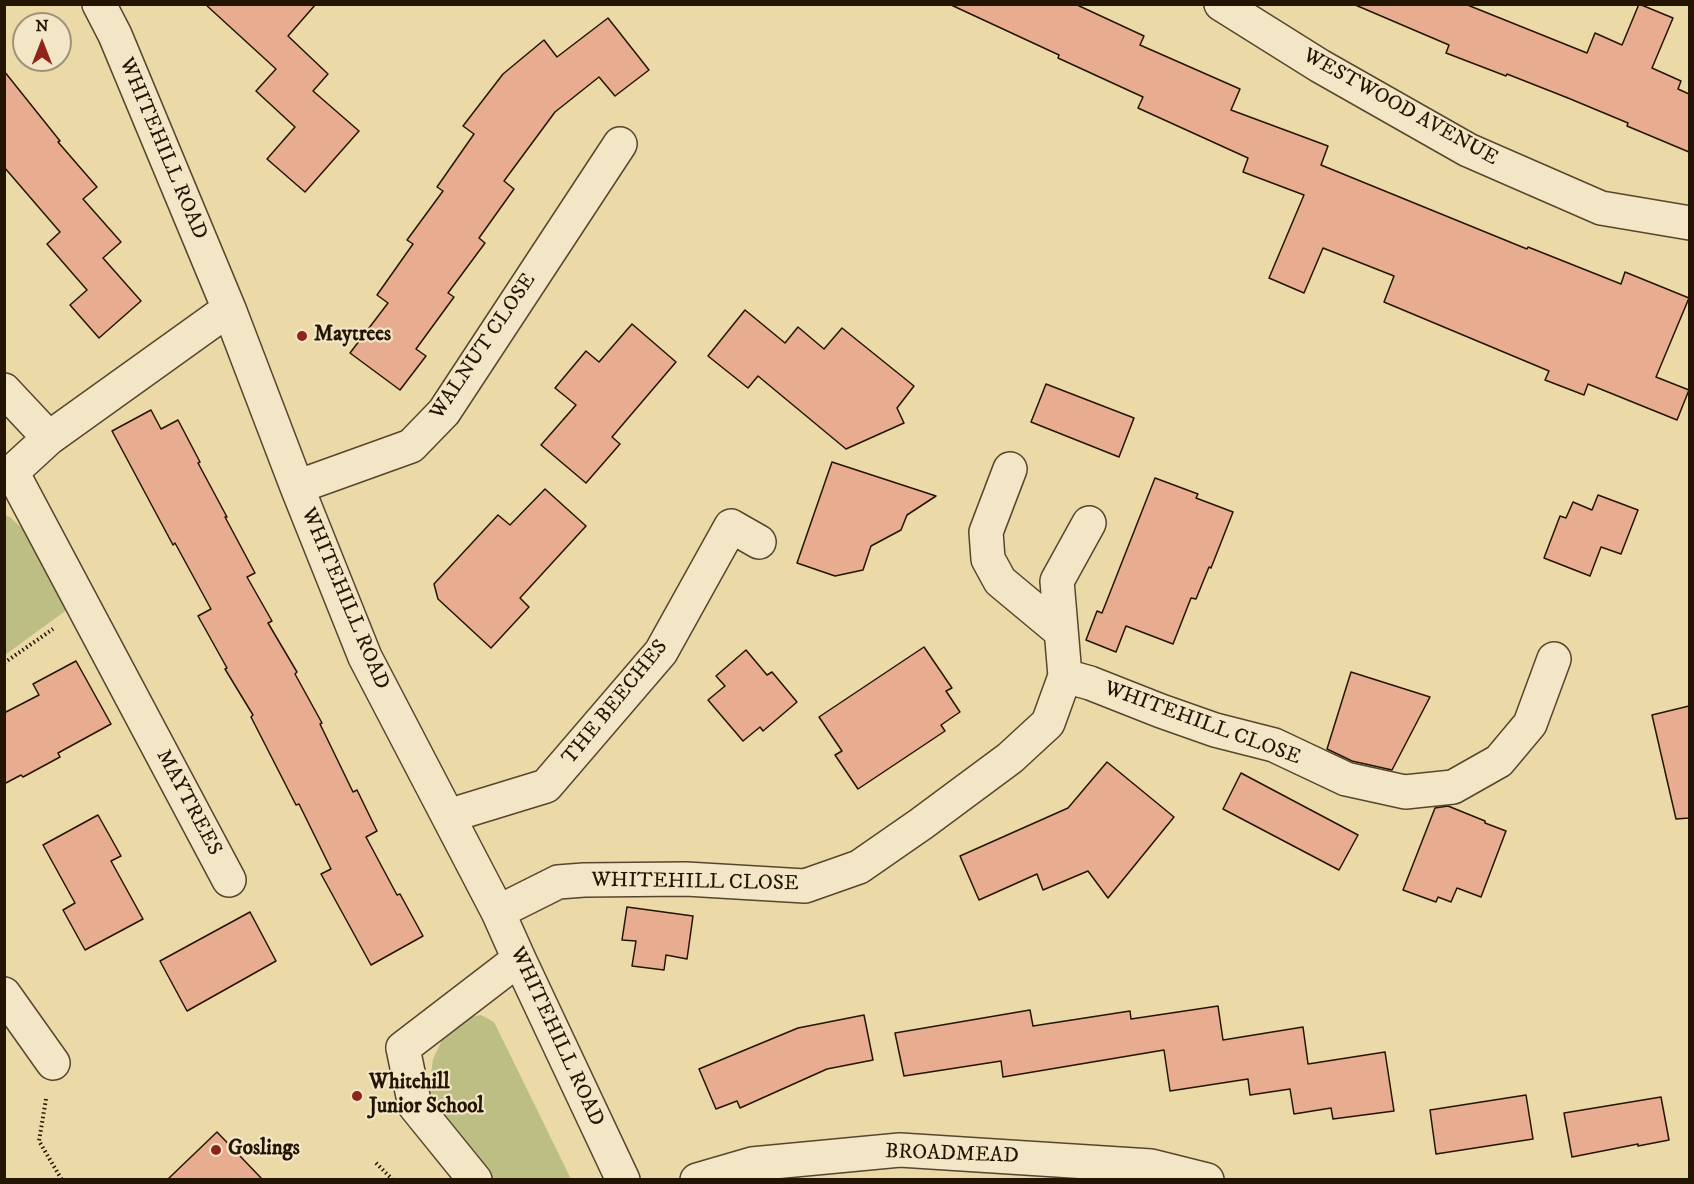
<!DOCTYPE html>
<style>
body{margin:0}
#map{position:relative;width:1694px;height:1184px;overflow:hidden;background:#ebd9a7;font-family:"IM FELL DW Pica",serif}
canvas{display:block}
.frame{position:absolute;inset:0;border:6px solid #241503;pointer-events:none}
.north{position:absolute;left:12px;top:12px;width:60px;height:60px;box-sizing:border-box;background:#f2e6c6;border:2px solid #a09278;border-radius:50%;rotate:0deg;font-size:16px;font-weight:700;line-height:24px;text-align:center;color:#241503}
.north::after{content:'';display:block;margin:auto;width:21px;height:27px;background:#8f2418;clip-path:polygon(50% 0,100% 100%,50% 72%,0 100%)}
</style>
<div id="map">
<canvas width="1694" height="1184"></canvas>
<div class="frame"></div>
<div class="north">N</div>
</div>
<script>
const ctx = document.querySelector('canvas').getContext('2d');
ctx.lineJoin = 'round';
function paint(path, color) { ctx.fillStyle = color; ctx.fill(path, 'evenodd'); }
function stroke(path, color, width, dash) { ctx.strokeStyle = color; ctx.lineWidth = width; ctx.lineCap = dash ? 'butt' : 'round'; ctx.setLineDash(dash || []); ctx.stroke(path); }
function write(font, color, halo, rows, align = 'center') {
  ctx.font = font + ' "IM FELL DW Pica",serif'; ctx.lineWidth = 4.5; ctx.setLineDash([]); ctx.textBaseline = 'middle'; ctx.strokeStyle = halo; ctx.fillStyle = color; for (const [text, x, y, turn = 0] of rows) {
    ctx.save(); ctx.translate(x, y); ctx.rotate((+turn || 0) * Math.PI / 180); ctx.textAlign = isNaN(turn) ? turn : align; if (halo) ctx.strokeText(text, 0, 0); ctx.fillText(text, 0, 0); ctx.restore();
  }
}
const green = new Path2D(`
 M 5,515 L 11,518 L 27,533 L 68,609 L 5,655 Z
 M 481,1015 L 494,1022 L 571,1179 L 493,1179 L 471,1157 L 431,1100 L 431,1074 L 433,1059 L 445,1034 L 456,1023 L 471,1017 Z`);
const building = new Path2D(`
 M 205,4 L 316,4 L 288,36 L 328,74 L 313,91 L 359,131 L 305,192 L 267,159 L 295,127 L 256,91 L 276,69 Z
 M 949,4 L 1075,4 L 1144,36 L 1140,45 L 1240,89 L 1231,110 L 1328,146 L 1321,165 L 1527,249 L 1528,247 L 1621,284 L 1625,272 L 1689,298 L 1656,377 L 1689,390 L 1677,420 L 1588,384 L 1584,395 L 1545,380 L 1549,371 L 1384,302 L 1394,276 L 1323,248 L 1304,293 L 1269,278 L 1304,195 L 1243,172 L 1248,158 L 1138,108 L 1143,97 L 1058,58 L 1059,55 Z
 M 1353,4 L 1465,4 L 1587,53 L 1595,33 L 1622,45 L 1639,4 L 1673,18 L 1652,68 L 1681,81 L 1678,89 L 1689,94 L 1689,152 L 1627,126 L 1628,123 L 1568,98 L 1507,74 L 1506,76 L 1446,53 L 1449,45 Z
 M 608,18 L 649,70 L 615,96 L 599,77 L 555,112 L 504,181 L 514,189 L 479,238 L 485,243 L 448,293 L 454,297 L 416,349 L 426,356 L 400,390 L 350,353 L 388,303 L 377,295 L 413,244 L 407,240 L 443,191 L 437,187 L 474,134 L 463,126 L 503,74 L 544,40 L 557,57 Z
 M 4,71 L 60,141 L 58,142 L 97,187 L 83,199 L 121,242 L 103,258 L 141,301 L 99,338 L 70,305 L 87,290 L 47,244 L 60,232 L 4,167 Z
 M 745,310 L 785,343 L 798,327 L 824,349 L 842,328 L 914,386 L 897,408 L 904,423 L 846,449 L 758,376 L 748,388 L 708,356 Z
 M 632,324 L 676,362 L 612,437 L 620,444 L 586,483 L 541,445 L 576,405 L 555,388 L 586,351 L 599,362 Z
 M 1046,384 L 1134,418 L 1119,457 L 1031,422 Z
 M 151,410 L 161,429 L 178,420 L 200,462 L 198,463 L 227,517 L 225,517 L 255,573 L 247,577 L 272,621 L 268,623 L 297,672 L 295,674 L 322,723 L 320,724 L 353,792 L 357,790 L 377,831 L 366,837 L 397,895 L 400,894 L 423,936 L 371,965 L 321,874 L 331,869 L 299,804 L 296,805 L 251,717 L 253,715 L 225,669 L 227,668 L 198,616 L 211,609 L 175,543 L 173,545 L 112,431 Z
 M 832,462 L 936,496 L 907,515 L 901,530 L 871,546 L 863,570 L 835,576 L 797,563 Z
 M 1155,478 L 1198,494 L 1196,498 L 1233,512 L 1211,568 L 1209,567 L 1196,599 L 1191,598 L 1173,644 L 1126,626 L 1116,652 L 1086,640 L 1097,611 L 1102,613 Z
 M 545,489 L 586,526 L 520,598 L 529,607 L 491,648 L 438,599 L 434,584 L 498,515 L 510,525 Z
 M 1598,495 L 1638,510 L 1621,554 L 1601,547 L 1590,576 L 1544,558 L 1560,516 L 1566,518 L 1573,502 L 1592,510 Z
 M 924,647 L 952,688 L 946,691 L 960,712 L 941,725 L 945,731 L 858,789 L 835,755 L 842,751 L 819,717 Z
 M 746,650 L 767,675 L 772,672 L 797,702 L 763,731 L 760,727 L 743,741 L 708,700 L 725,686 L 716,676 Z
 M 76,661 L 111,724 L 58,753 L 60,757 L 23,777 L 21,775 L 4,784 L 4,713 L 39,695 L 33,684 Z
 M 1351,672 L 1430,697 L 1392,770 L 1352,761 L 1327,749 Z
 M 1689,706 L 1689,818 L 1676,819 L 1652,715 Z
 M 1107,762 L 1174,817 L 1108,898 L 1088,871 L 1043,890 L 1037,874 L 979,900 L 960,856 L 1068,808 Z
 M 1241,773 L 1358,835 L 1339,870 L 1223,809 Z
 M 1448,806 L 1485,821 L 1485,823 L 1506,831 L 1481,897 L 1457,888 L 1451,902 L 1438,897 L 1436,902 L 1403,890 L 1435,808 Z
 M 98,815 L 121,856 L 111,861 L 143,919 L 85,950 L 63,910 L 75,903 L 43,845 Z
 M 627,907 L 693,916 L 687,959 L 666,955 L 664,970 L 632,966 L 636,941 L 622,940 Z
 M 250,912 L 276,961 L 187,1011 L 160,961 Z
 M 1218,1006 L 1223,1040 L 1303,1027 L 1308,1064 L 1385,1052 L 1394,1111 L 1333,1119 L 1331,1108 L 1294,1114 L 1290,1089 L 1250,1095 L 1248,1079 L 1170,1091 L 1164,1050 L 1003,1077 L 1001,1061 L 904,1076 L 895,1033 L 1030,1010 L 1033,1026 L 1130,1011 L 1131,1019 Z
 M 864,1015 L 873,1060 L 827,1069 L 740,1108 L 737,1101 L 716,1109 L 699,1069 L 798,1028 Z
 M 1526,1095 L 1533,1139 L 1436,1154 L 1430,1110 Z
 M 1661,1097 L 1669,1140 L 1638,1146 L 1638,1144 L 1572,1157 L 1564,1113 Z
 M 217,1132 L 262,1179 L 168,1179 Z`);
const path = new Path2D(`
 M 4,663 L 53,629
 M 46,1099 L 39,1141 L 62,1180
 M 376,1163 L 393,1180`);
const minor = new Path2D(`
 M 99,4 L 115,35 L 229,309 L 297,487 L 365,657 L 498,912 L 519,959 L 623,1180
 M 1221,4 L 1320,66 L 1468,150 L 1601,208 L 1690,223
 M 4,390 L 49,438
 M 1010,469 L 986,532 L 988,559 L 1000,581 L 1060,631
 M 12,472 L 229,880
 M 4,475 L 12,472 L 49,438 L 229,309
 M 297,487 L 411,446 L 444,412 L 620,144
 M 1065,676 L 1090,683 L 1161,711 L 1215,730 L 1274,745 L 1346,779 L 1405,792 L 1453,787 L 1499,761 L 1530,724 L 1554,659
 M 448,816 L 546,786 L 661,652 L 731,526 L 759,542
 M 498,912 L 558,882 L 584,880 L 686,879 L 805,886 L 859,867 L 921,824 L 1010,758 L 1048,723 L 1065,676 L 1057,581 L 1089,523
 M 4,994 L 53,1063
 M 475,1180 L 415,1106 L 403,1048 L 519,959
 M 697,1180 L 752,1164 L 900,1150 L 1151,1166 L 1207,1180`);
const markers = [
 [302,336,6,"#8f2418"],
 [357,1096,6,"#8f2418"],
 [216,1150,6,"#8f2418"]
];
const streetNames = [
 ["WESTWOOD AVENUE",1400,108,29],
 ["WHITEHILL ROAD",162,149,67],
 ["WALNUT CLOSE",484,347,-56],
 ["WHITEHILL ROAD",344,599,67],
 ["THE BEECHES",616,703,-51],
 ["WHITEHILL CLOSE",1202,724,20],
 ["MAYTREES",188,803,62],
 ["WHITEHILL CLOSE",695,883,1],
 ["WHITEHILL ROAD",556,1037,65],
 ["BROADMEAD",952,1155,2]
];
const poiNames = [
 ["Maytrees",314,336],
 ["Whitehill",369,1084],
 ["Junior School",369,1108],
 ["Goslings",228,1150]
];
paint(green, '#bdbe83');
paint(building, '#e8ad90');
stroke(building, '#241503', 1.5);
stroke(minor, '#56462c', 36);
stroke(path, '#241503', 4, [1.5, 3]);
stroke(minor, '#f2e6c6', 33);
for (const [x, y, r, color] of markers) { const dot = new Path2D(); dot.arc(x, y, r, 0, 2 * Math.PI); ctx.fillStyle = color; ctx.fill(dot); stroke(dot, '#f2e6c6', 2); }
write('21px', '#241503', '#f2e6c6', streetNames);
write('bold 21px', '#241503', '#f2e6c6', poiNames, 'left');
</script>
